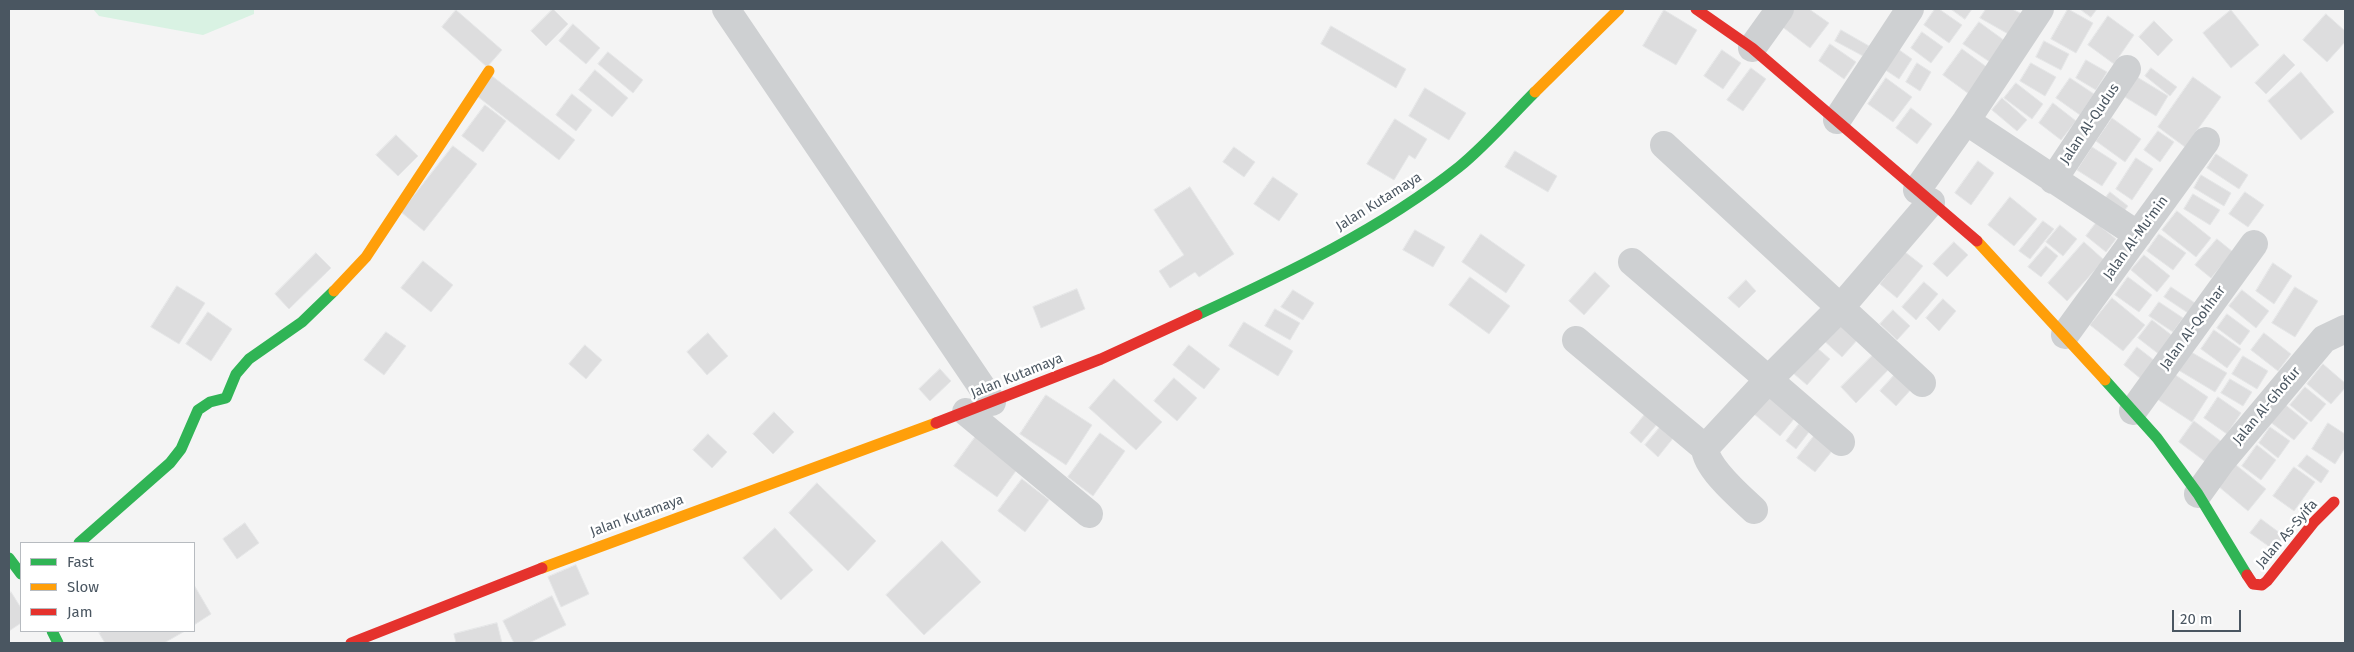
<!DOCTYPE html>
<style>
body{margin:0}
#map{position:relative;width:2354px;height:652px;overflow:hidden;background:#f4f4f4;font-family:"Fira Sans",sans-serif}
canvas{display:block}
.frame{position:absolute;inset:0;border:10px solid #4a5661;pointer-events:none}
.legend{position:absolute;left:20px;top:542px;width:175px;height:90px;box-sizing:border-box;background:#fff;border:1px solid #b7bbc0;margin:0;padding:6px 9px;list-style:none;font-size:15px;color:#4a5661}
.legend li{display:flex;align-items:center;gap:10px;height:25px}
.legend b{width:25px;border:1px solid #b7bbc0}
.scale{position:absolute;left:2172px;top:610px;width:69px;height:22px;box-sizing:border-box;border:2px solid #4a5661;border-top:0;padding-left:6px;font-size:15px;line-height:18px;white-space:nowrap;color:#4a5661;-webkit-text-stroke:4px #fff;paint-order:stroke}
</style>
<div id="map">
<canvas width="2354" height="652"></canvas>
<div class="frame"></div>
<ul class="legend">
<li><b style="height:6px;background:#30b455"></b>Fast</li>
<li><b style="height:6px;background:#ff9f0a"></b>Slow</li>
<li><b style="height:6px;background:#e5322d"></b>Jam</li>
</ul>
<div class="scale">20 m</div>
</div>
<script>
const ctx = document.querySelector('canvas').getContext('2d');
ctx.lineJoin = 'round';
function paint(path, color) { ctx.fillStyle = color; ctx.fill(path, 'evenodd'); }
function stroke(path, color, width, dash) { ctx.strokeStyle = color; ctx.lineWidth = width; ctx.lineCap = dash ? 'butt' : 'round'; ctx.setLineDash(dash || []); ctx.stroke(path); }
function write(font, color, halo, rows, align = 'center') {
  ctx.font = font + ' "Fira Sans",sans-serif'; ctx.lineWidth = 5; ctx.setLineDash([]); ctx.textBaseline = 'middle'; ctx.strokeStyle = halo; ctx.fillStyle = color; for (const [text, x, y, turn = 0] of rows) {
    ctx.save(); ctx.translate(x, y); ctx.rotate((+turn || 0) * Math.PI / 180); ctx.textAlign = isNaN(turn) ? turn : align; if (halo) ctx.strokeText(text, 0, 0); ctx.fillText(text, 0, 0); ctx.restore();
  }
}
const green = new Path2D(`
 M 93,9 L 254,9 L 254,14 L 203,35 L 99,16 Z`);
const building = new Path2D(`
 M 553,9 L 568,24 L 546,46 L 531,31 Z
 M 1793,9 L 1809,9 L 1829,23 L 1810,48 L 1780,25 Z
 M 1935,9 L 1939,9 L 1962,25 L 1949,43 L 1924,25 Z
 M 1951,9 L 1972,9 L 1965,19 Z
 M 1986,9 L 2012,9 L 2022,14 L 2010,35 L 1980,18 Z
 M 2068,9 L 2093,23 L 2076,53 L 2051,39 Z
 M 2080,9 L 2097,9 L 2091,17 Z
 M 456,10 L 502,50 L 487,67 L 442,27 Z
 M 1664,10 L 1697,30 L 1676,65 L 1643,46 Z
 M 2231,10 L 2259,45 L 2231,68 L 2203,33 Z
 M 2326,14 L 2345,31 L 2345,42 L 2327,62 L 2303,40 Z
 M 2108,16 L 2134,35 L 2114,64 L 2088,45 Z
 M 2154,21 L 2173,40 L 2158,56 L 2139,37 Z
 M 1979,22 L 2005,41 L 1990,62 L 1963,44 Z
 M 573,24 L 600,48 L 586,64 L 559,41 Z
 M 1331,26 L 1406,69 L 1396,88 L 1321,44 Z
 M 1841,30 L 1869,46 L 1863,56 L 1835,41 Z
 M 1922,32 L 1943,47 L 1931,63 L 1911,48 Z
 M 2044,41 L 2069,54 L 2061,70 L 2036,57 Z
 M 1830,44 L 1856,62 L 1844,79 L 1819,61 Z
 M 1895,47 L 1912,59 L 1899,79 L 1881,67 Z
 M 1962,49 L 1988,68 L 1969,94 L 1943,75 Z
 M 1722,50 L 1741,63 L 1723,89 L 1704,76 Z
 M 608,52 L 643,80 L 633,93 L 598,64 Z
 M 2284,54 L 2295,65 L 2266,94 L 2255,83 Z
 M 2086,60 L 2107,72 L 2096,90 L 2076,78 Z
 M 1917,63 L 1931,72 L 1920,91 L 1906,82 Z
 M 2031,63 L 2056,77 L 2045,96 L 2020,81 Z
 M 1751,68 L 1766,79 L 1743,111 L 1727,100 Z
 M 2151,68 L 2177,87 L 2170,96 L 2145,76 Z
 M 595,70 L 628,98 L 612,117 L 579,90 Z
 M 2301,72 L 2334,112 L 2301,140 L 2268,101 Z
 M 492,76 L 575,140 L 559,160 L 477,96 Z
 M 2137,77 L 2168,96 L 2156,116 L 2125,97 Z
 M 2193,77 L 2221,97 L 2185,147 L 2158,127 Z
 M 1886,78 L 1912,97 L 1893,122 L 1868,104 Z
 M 2070,78 L 2094,94 L 2080,115 L 2056,98 Z
 M 2016,83 L 2043,104 L 2032,119 L 2004,98 Z
 M 1425,88 L 1466,113 L 1449,140 L 1409,116 Z
 M 572,94 L 592,110 L 576,131 L 556,115 Z
 M 2002,98 L 2027,120 L 2017,131 L 1992,110 Z
 M 2053,103 L 2076,121 L 2061,140 L 2039,123 Z
 M 485,105 L 506,121 L 483,152 L 462,136 Z
 M 1911,108 L 1932,124 L 1917,144 L 1896,128 Z
 M 2112,118 L 2141,139 L 2125,162 L 2096,141 Z
 M 1395,119 L 1427,139 L 1415,159 L 1409,155 L 1394,180 L 1367,164 Z
 M 2158,131 L 2174,142 L 2160,162 L 2144,150 Z
 M 396,135 L 418,156 L 398,176 L 376,155 Z
 M 453,146 L 477,164 L 424,231 L 401,212 Z
 M 1234,147 L 1255,162 L 1244,177 L 1223,162 Z
 M 2092,147 L 2117,163 L 2102,186 L 2077,170 Z
 M 1515,151 L 1557,176 L 1548,192 L 1505,167 Z
 M 2216,154 L 2248,175 L 2239,189 L 2207,168 Z
 M 2136,158 L 2153,169 L 2132,200 L 2116,189 Z
 M 1978,161 L 1994,173 L 1971,205 L 1955,193 Z
 M 2201,175 L 2231,193 L 2224,206 L 2194,188 Z
 M 1273,177 L 1298,194 L 1279,221 L 1254,204 Z
 M 1190,187 L 1234,254 L 1199,277 L 1195,272 L 1170,288 L 1159,271 L 1184,255 L 1154,210 Z
 M 2110,192 L 2128,206 L 2117,220 L 2099,206 Z
 M 2245,192 L 2264,205 L 2248,227 L 2229,214 Z
 M 2193,194 L 2220,210 L 2210,225 L 2184,209 Z
 M 2010,197 L 2037,219 L 2014,246 L 1988,225 Z
 M 2177,211 L 2211,238 L 2196,257 L 2162,230 Z
 M 2043,221 L 2054,229 L 2030,259 L 2019,251 Z
 M 2096,223 L 2116,239 L 2106,252 L 2086,236 Z
 M 2060,225 L 2077,239 L 2063,256 L 2046,242 Z
 M 1415,230 L 1445,247 L 1433,267 L 1403,250 Z
 M 1481,234 L 1525,265 L 1506,293 L 1462,262 Z
 M 2159,234 L 2186,253 L 2173,270 L 2147,251 Z
 M 2217,239 L 2233,252 L 2211,278 L 2195,265 Z
 M 1954,242 L 1968,255 L 1947,277 L 1933,264 Z
 M 2084,242 L 2104,260 L 2067,301 L 2048,283 Z
 M 2046,246 L 2058,256 L 2041,277 L 2028,267 Z
 M 1905,252 L 1923,266 L 1897,298 L 1880,284 Z
 M 316,253 L 331,268 L 289,309 L 275,294 Z
 M 2144,255 L 2170,276 L 2157,292 L 2131,270 Z
 M 423,261 L 453,285 L 431,312 L 401,288 Z
 M 2273,263 L 2292,276 L 2274,304 L 2256,291 Z
 M 1595,272 L 1610,286 L 1584,315 L 1569,301 Z
 M 1470,277 L 1510,306 L 1489,334 L 1449,305 Z
 M 2128,277 L 2152,295 L 2139,312 L 2115,295 Z
 M 1746,280 L 1756,291 L 1739,308 L 1728,298 Z
 M 1924,282 L 1938,294 L 1916,320 L 1902,307 Z
 M 177,286 L 205,303 L 179,344 L 151,327 Z
 M 2171,287 L 2195,303 L 2188,313 L 2164,297 Z
 M 2295,287 L 2318,301 L 2295,337 L 2272,323 Z
 M 1077,289 L 1085,309 L 1041,328 L 1033,307 Z
 M 1293,290 L 1314,303 L 1303,320 L 1281,307 Z
 M 2242,290 L 2269,311 L 2256,328 L 2229,306 Z
 M 2112,298 L 2145,325 L 2123,351 L 2090,325 Z
 M 1943,299 L 1956,311 L 1939,331 L 1926,318 Z
 M 2159,302 L 2183,318 L 2173,332 L 2149,316 Z
 M 1275,309 L 1300,323 L 1290,340 L 1265,326 Z
 M 1893,310 L 1910,326 L 1897,340 L 1880,324 Z
 M 208,312 L 232,329 L 211,361 L 186,344 Z
 M 2227,314 L 2250,331 L 2240,345 L 2217,328 Z
 M 1838,320 L 1859,338 L 1842,357 L 1822,339 Z
 M 2152,320 L 2174,337 L 2160,355 L 2138,338 Z
 M 1244,322 L 1293,351 L 1278,376 L 1229,346 Z
 M 2214,330 L 2241,349 L 2227,368 L 2201,349 Z
 M 386,332 L 406,346 L 384,375 L 364,360 Z
 M 708,333 L 728,356 L 707,375 L 687,352 Z
 M 2264,333 L 2291,354 L 2278,371 L 2251,350 Z
 M 585,345 L 602,360 L 586,379 L 569,364 Z
 M 1189,345 L 1220,369 L 1204,389 L 1173,365 Z
 M 1816,347 L 1830,359 L 1807,385 L 1793,373 Z
 M 2137,347 L 2155,361 L 2141,379 L 2124,365 Z
 M 2186,349 L 2227,373 L 2215,392 L 2175,368 Z
 M 1877,351 L 1892,366 L 1856,403 L 1841,387 Z
 M 2243,356 L 2268,371 L 2257,389 L 2232,374 Z
 M 2323,364 L 2345,383 L 2345,388 L 2331,404 L 2307,384 Z
 M 940,369 L 951,381 L 930,401 L 919,389 Z
 M 1898,371 L 1914,386 L 1896,406 L 1880,391 Z
 M 2174,374 L 2208,397 L 2192,422 L 2157,399 Z
 M 1174,378 L 1197,398 L 1177,421 L 1154,401 Z
 M 1114,379 L 1162,422 L 1136,450 L 1089,408 Z
 M 2230,379 L 2252,392 L 2243,406 L 2221,393 Z
 M 2305,387 L 2326,404 L 2311,422 L 2290,405 Z
 M 1762,391 L 1794,419 L 1780,436 L 1747,408 Z
 M 1046,395 L 1092,425 L 1066,465 L 1020,434 Z
 M 2218,397 L 2241,413 L 2227,434 L 2204,418 Z
 M 2283,403 L 2308,423 L 2294,440 L 2269,421 Z
 M 774,412 L 794,432 L 773,454 L 753,434 Z
 M 1646,413 L 1658,423 L 1641,443 L 1630,433 Z
 M 2194,421 L 2222,442 L 2207,463 L 2179,442 Z
 M 2328,423 L 2345,434 L 2345,448 L 2335,464 L 2312,449 Z
 M 1799,424 L 1809,432 L 1796,449 L 1786,441 Z
 M 1661,426 L 1674,437 L 1658,457 L 1645,445 Z
 M 2270,427 L 2290,441 L 2278,458 L 2259,443 Z
 M 1100,433 L 1125,451 L 1093,496 L 1068,477 Z
 M 708,434 L 727,452 L 712,468 L 693,450 Z
 M 976,436 L 1018,468 L 997,497 L 954,466 Z
 M 1814,436 L 1832,451 L 1815,472 L 1797,458 Z
 M 2257,445 L 2276,460 L 2261,480 L 2242,466 Z
 M 2307,455 L 2329,471 L 2321,483 L 2298,466 Z
 M 2236,465 L 2266,489 L 2248,511 L 2218,486 Z
 M 2294,467 L 2315,482 L 2294,511 L 2273,496 Z
 M 1022,479 L 1049,500 L 1025,532 L 998,511 Z
 M 817,483 L 876,541 L 848,571 L 789,513 Z
 M 2261,519 L 2284,536 L 2274,550 L 2250,533 Z
 M 245,523 L 259,543 L 237,559 L 223,539 Z
 M 775,528 L 813,570 L 781,600 L 743,558 Z
 M 942,541 L 981,582 L 924,635 L 886,595 Z
 M 576,565 L 589,594 L 561,607 L 548,577 Z
 M 194,585 L 211,614 L 194,625 Z
 M 11,592 L 21,608 L 21,623 L 9,631 L 9,594 Z
 M 552,596 L 566,625 L 529,643 L 514,643 L 503,621 Z
 M 497,623 L 502,643 L 456,643 L 454,634 Z
 M 103,631 L 185,631 L 164,643 L 105,643 L 99,633 Z`);
const street = new Path2D(`
 M 726,9 L 992,402
 M 1752,48 L 1780,9
 M 1837,120 L 1910,9
 M 1966,121 L 2138,235
 M 1664,145 L 1922,383
 M 2053,180 L 2127,69
 M 1917,190 L 1966,121 L 2040,9
 M 1632,262 L 1841,442
 M 2065,335 L 2206,141
 M 1576,340 L 1705,448
 M 2133,411 L 2254,244
 M 966,412 L 1089,514
 M 2198,494 L 2221,462 L 2324,339 L 2345,329
 M 1754,510 C 1739,496 1706,468 1705,448 L 1769,379 L 1841,307 L 1931,202`);
const fast = new Path2D(`
 M 1197,315 C 1288,273 1381,229 1459,167 C 1486,145 1510,117 1535,92
 M 2105,380 L 2157,438 L 2198,494 L 2247,575
 M 79,543 L 170,463 L 181,449 L 198,410 L 210,402 L 226,398 L 236,374 L 249,359 L 302,322 L 334,291
 M 9,558 L 21,574
 M 52,631 L 58,643`);
const slow = new Path2D(`
 M 1535,92 L 1619,9
 M 1977,241 L 2105,380
 M 334,291 L 366,257 L 489,71
 M 542,568 L 936,423`);
const jam = new Path2D(`
 M 1696,9 L 1752,48 L 1977,241
 M 936,423 L 1101,359 L 1197,315
 M 2247,575 L 2253,584 L 2262,585 L 2267,581 L 2314,522 L 2334,502
 M 351,643 L 542,568`);
const streetNames = [
 ["Jalan Al-Qudus",2090,124,-56],
 ["Jalan Kutamaya",1379,202,-32],
 ["Jalan Al-Mu'min",2136,238,-54],
 ["Jalan Al-Qohhar",2193,328,-54],
 ["Jalan Kutamaya",1017,376,-22],
 ["Jalan Al-Ghofur",2267,406,-50],
 ["Jalan Kutamaya",637,516,-20],
 ["Jalan As-Syifa",2287,534,-49]
];
paint(green, '#d9f2e3');
paint(building, '#ddddde');
stroke(building, '#e5e6e7', 1);
stroke(street, '#ced0d2', 28);
stroke(fast, '#30b455', 11);
stroke(slow, '#ff9f0a', 11);
stroke(jam, '#e5322d', 11);
write('14px', '#4a5661', '#fff', streetNames);
</script>
